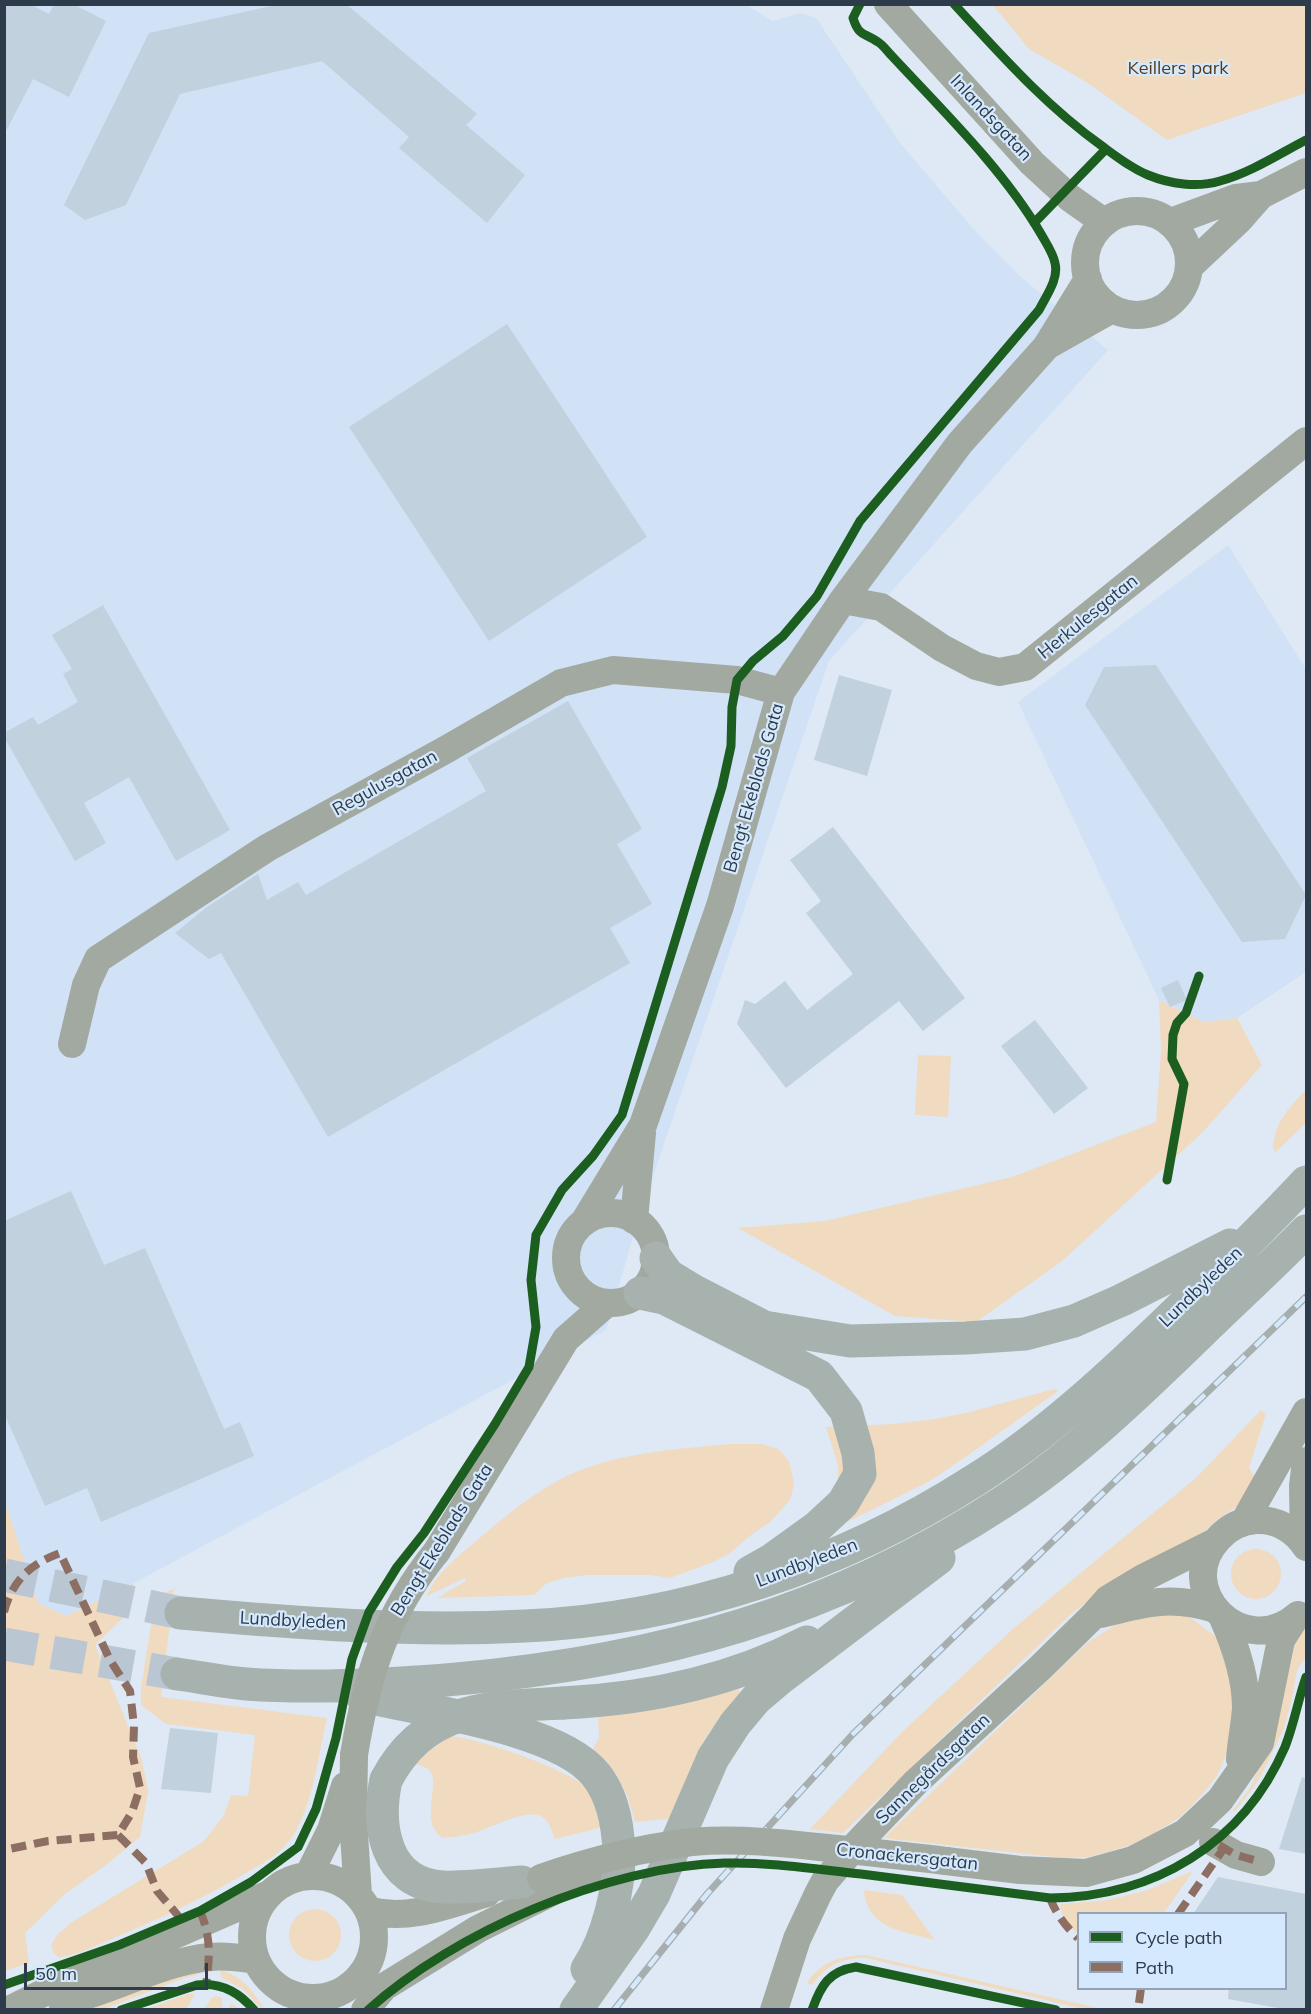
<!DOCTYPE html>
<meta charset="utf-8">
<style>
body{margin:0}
#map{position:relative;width:1311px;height:2014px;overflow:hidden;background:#dee9f5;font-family:Mulish,sans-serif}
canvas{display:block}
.frame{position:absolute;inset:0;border:6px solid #2e3b4a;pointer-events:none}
.legend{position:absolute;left:1077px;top:1912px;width:210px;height:78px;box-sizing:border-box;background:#d5e9fe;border:2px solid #92a3b6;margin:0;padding:8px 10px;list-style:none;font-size:18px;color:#2e3b4a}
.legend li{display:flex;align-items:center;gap:12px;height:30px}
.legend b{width:30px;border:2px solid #92a3b6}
.scale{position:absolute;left:24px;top:1963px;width:184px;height:27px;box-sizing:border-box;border:3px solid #2e3b4a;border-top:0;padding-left:8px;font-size:18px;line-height:21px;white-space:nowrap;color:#2e3b4a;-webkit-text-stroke:4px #d5e9fe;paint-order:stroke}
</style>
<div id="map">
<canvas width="1311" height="2014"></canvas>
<div class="frame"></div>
<ul class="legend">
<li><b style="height:8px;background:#1b5e20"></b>Cycle path</li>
<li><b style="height:8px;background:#8d6e63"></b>Path</li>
</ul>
<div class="scale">50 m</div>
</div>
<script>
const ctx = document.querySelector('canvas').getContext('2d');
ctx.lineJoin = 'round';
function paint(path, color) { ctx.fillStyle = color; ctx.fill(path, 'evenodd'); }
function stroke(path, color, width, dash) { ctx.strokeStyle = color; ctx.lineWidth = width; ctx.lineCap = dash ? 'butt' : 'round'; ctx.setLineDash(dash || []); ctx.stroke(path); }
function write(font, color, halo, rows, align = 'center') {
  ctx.font = font + ' Mulish,sans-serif'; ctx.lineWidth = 4.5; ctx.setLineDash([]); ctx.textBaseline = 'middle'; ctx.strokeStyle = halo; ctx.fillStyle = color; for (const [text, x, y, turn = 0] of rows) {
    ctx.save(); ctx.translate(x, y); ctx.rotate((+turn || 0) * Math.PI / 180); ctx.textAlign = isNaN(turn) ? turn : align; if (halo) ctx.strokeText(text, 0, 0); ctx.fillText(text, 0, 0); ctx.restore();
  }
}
const built = new Path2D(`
 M 745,4 L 772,21 L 800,13 L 816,18 L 900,143 L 976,232 L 1020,276 L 1108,350 L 829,661 L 638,1220 L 606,1330 L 134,1583 L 66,1616 L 38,1603 L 5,1501 L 5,5 Z
 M 1228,545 L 1306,669 L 1306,972 L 1237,1018 L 1204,1022 L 1159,1000 L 1018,702 Z`);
const green = new Path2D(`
 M 993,5 L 1306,5 L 1306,93 L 1167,140 L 1088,83 L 1029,49 Z
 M 1159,1000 L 1204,1022 L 1237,1018 L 1262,1065 L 1203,1132 L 1061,1262 L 976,1322 L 895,1316 L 738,1228 L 825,1221 L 1012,1177 L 1156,1122 L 1161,1051 Z
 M 918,1055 L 951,1056 L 948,1117 L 915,1115 Z
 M 1306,1090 L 1306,1123 L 1276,1152 L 1273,1149 C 1274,1123 1289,1107 1306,1090 Z
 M 1054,1389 L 1058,1391 L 967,1456 L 930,1481 L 803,1544 L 838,1486 L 838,1465 L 826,1427 L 894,1424 L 935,1419 L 970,1412 Z
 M 1261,1410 L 1266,1414 L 1249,1468 L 1259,1482 L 1245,1501 L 1218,1519 L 1194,1543 L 1092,1598 L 1071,1614 L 843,1833 L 810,1829 L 902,1732 L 1014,1628 L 1197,1477 Z
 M 729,1444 L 762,1444 L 778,1449 L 789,1461 L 794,1482 L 791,1498 L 783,1508 L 770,1522 L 751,1535 L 729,1554 L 713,1562 L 670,1578 L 650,1575 L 587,1575 L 564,1578 L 547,1583 L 534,1595 L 437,1598 L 466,1581 L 465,1578 L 427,1596 C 432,1578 460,1554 475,1542 C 507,1515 542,1485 581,1470 C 627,1452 679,1449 729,1444 Z
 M 5,1501 L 38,1603 L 66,1616 L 134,1583 L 127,1614 L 95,1645 L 142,1760 L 148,1791 L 140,1837 L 106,1865 L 65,1894 L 25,1933 L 29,1963 L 5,1971 Z
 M1231 1574a25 25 0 1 1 50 0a25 25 0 1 1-50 0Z
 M 174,1589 L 161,1697 L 327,1718 C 318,1756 313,1808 290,1840 C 279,1855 262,1864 246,1873 C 204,1898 159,1919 114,1938 C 97,1945 77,1956 58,1957 L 54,1953 L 51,1945 L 57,1935 L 72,1922 L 204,1841 L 224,1815 L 231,1795 L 248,1796 L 255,1735 L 166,1724 L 141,1705 L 141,1687 L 156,1596 Z
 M 1184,1613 L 1218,1638 L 1235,1698 L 1228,1750 L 1217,1776 L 1200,1797 L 1180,1817 L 1155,1833 L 1133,1844 L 1108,1852 L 1089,1857 L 1063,1858 L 884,1838 L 1087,1643 L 1115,1625 L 1138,1616 Z
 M 1306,1623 L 1306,1657 L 1297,1670 L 1292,1699 L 1284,1728 L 1268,1762 L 1255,1786 L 1235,1811 L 1233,1810 L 1250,1788 L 1265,1754 L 1282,1665 Z
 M 738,1689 L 740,1691 L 738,1698 L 721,1715 L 703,1742 L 676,1818 L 635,1822 L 627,1795 L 615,1772 L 593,1749 L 599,1738 L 598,1717 L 600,1714 L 651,1707 Z
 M 450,1736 C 478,1738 568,1769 588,1789 C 596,1797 602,1815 607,1826 L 555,1839 C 552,1831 549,1820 541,1816 C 524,1809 491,1828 474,1833 C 463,1836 453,1837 442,1838 C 418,1820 442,1785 429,1770 C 426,1767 420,1765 416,1764 L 420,1757 Z
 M 1193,1871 L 1164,1913 L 1078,1914 L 1078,1934 C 1069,1925 1061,1918 1060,1904 L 1108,1900 L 1145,1891 Z
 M 864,1890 L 902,1895 L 935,1940 C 904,1931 867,1930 864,1890 Z
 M289 1935a26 26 0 1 1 52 0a26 26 0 1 1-52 0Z
 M 866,1955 L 1102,2009 L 1084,2009 L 866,1958 C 840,1958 827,1965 812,1985 L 807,1983 C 821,1961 841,1956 866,1955 Z
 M 220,1970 C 241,1975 254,1991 264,2009 L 261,2009 L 244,1990 L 222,1978 Z
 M 195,1971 L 201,1972 L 200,1974 L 184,1978 L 104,2009 L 84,2010 Z
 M 188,1994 L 195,1994 L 186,2009 L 146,2009 Z
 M 216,1996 L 222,1998 L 222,2007 L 228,2008 L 231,2003 L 239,2009 L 204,2009 L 211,1999 Z`);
const building = new Path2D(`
 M 4,4 L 30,4 L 49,14 L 54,4 L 73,4 L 106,21 L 69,97 L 33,79 L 4,135 Z
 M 280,4 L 346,4 L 477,114 L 466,125 L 525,175 L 487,223 L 399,148 L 409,137 L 322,61 L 180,94 L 126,205 L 85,220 L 64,205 L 149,33 Z
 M 507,324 L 647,537 L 489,641 L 349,427 Z
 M 103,605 L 230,830 L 176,861 L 129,777 L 84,803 L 106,843 L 75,861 L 4,737 L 4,733 L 33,717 L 38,725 L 78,702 L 63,674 L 72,669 L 52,635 Z
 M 1156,665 L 1306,895 L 1285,939 L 1242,942 L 1085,705 L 1104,667 Z
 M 839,675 L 892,690 L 867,776 L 814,760 Z
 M 568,701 L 642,829 L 617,844 L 652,904 L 610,928 L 630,963 L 328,1137 L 221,953 L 209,959 L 175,933 L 207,907 L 258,874 L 267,900 L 298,882 L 306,895 L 486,791 L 467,758 Z
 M 833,827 L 965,998 L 923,1031 L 899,1001 L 786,1088 L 737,1024 L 745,1000 L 755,1004 L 785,981 L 807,1010 L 853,974 L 806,913 L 821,901 L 790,860 Z
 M 1178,980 L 1187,1000 L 1170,1007 L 1161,988 Z
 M 1035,1020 L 1088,1088 L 1054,1114 L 1001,1046 Z
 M 71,1191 L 104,1265 L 145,1248 L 224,1429 L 240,1422 L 254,1456 L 101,1522 L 87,1488 L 45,1506 L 4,1413 L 4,1221 Z
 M 170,1728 L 218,1733 L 211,1793 L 161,1789 Z
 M 1302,1777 L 1306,1778 L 1306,1854 L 1279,1849 Z
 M 1218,1877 L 1306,1894 L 1306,2010 L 1289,2010 L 1228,1999 L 1229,1989 L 1286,1989 L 1286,1914 L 1193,1914 Z`);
const highwayTunnel = new Path2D(`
 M 4,1575 L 181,1613
 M 4,1644 L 177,1674`);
const minor = new Path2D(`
 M 888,4 L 1032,163 L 1070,198 L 1104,222
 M1085 263a52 52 0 1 1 104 0a52 52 0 1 1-104 0Z
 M 1171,222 L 1236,198 L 1261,195 L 1306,172
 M 1190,266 L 1239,220 L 1261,195
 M 1050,344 L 1112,309
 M 843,600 L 881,607 L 942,648 L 976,666 L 999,672 L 1025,667 L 1306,441
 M 72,1044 L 86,985 L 98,959 L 267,848 L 447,749 L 561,683 L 613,670 L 737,680 L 781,692
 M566 1258a45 45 0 1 1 90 0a45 45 0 1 1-90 0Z
 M 634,1220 L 642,1133
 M 584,1222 L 643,1125 L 720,906 L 781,692 L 843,600 L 960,443 L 1046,347 L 1088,279
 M 1244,1522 L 1306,1412
 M 1304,1543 L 1303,1486 L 1306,1461
 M 437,1551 L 566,1339 L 607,1303
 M 1101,1614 C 1144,1603 1171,1595 1215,1609
 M 1298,1615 C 1244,1663 1170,1589 1219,1538 C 1229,1527 1242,1521 1256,1520 C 1277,1519 1295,1530 1306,1547
 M 1223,1618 C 1235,1645 1246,1678 1246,1708 C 1245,1725 1241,1742 1240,1759
 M 354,1755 L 353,1819 L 358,1895
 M 1213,1842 L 1236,1855 L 1261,1862
 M 946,1861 L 1020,1870 L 1086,1873 L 1133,1860 L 1185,1833 L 1220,1800 L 1260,1743 L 1281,1640 L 1295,1618
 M252 1937a61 61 0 1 1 122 0a61 61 0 1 1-122 0Z
 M 308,1876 L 331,1830 L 345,1786
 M 368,1910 C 407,1922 450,1904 487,1893
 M 62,2002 C 112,1992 158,1962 210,1957 C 226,1955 241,1958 256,1960
 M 9,2010 L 57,1986 L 269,1894
 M 365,2010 L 384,1987 L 478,1929 L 554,1891 L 597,1867
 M 774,2010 L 797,1939 L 818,1894 L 825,1881 L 857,1844 L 916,1782 L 1040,1668 L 1093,1616 L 1108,1599 L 1143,1578 L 1215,1542`);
const highway = new Path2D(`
 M 656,1258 L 668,1275 L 696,1292 L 764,1327 L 850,1341 L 966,1338 L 1025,1334 L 1074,1321 L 1122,1300 L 1230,1245
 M 640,1293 L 664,1298 L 819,1376 L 846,1411 L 858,1453 L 860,1474 L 843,1503 L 816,1528 L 773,1559 L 750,1572
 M 181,1613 C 295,1623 410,1632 525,1626 C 684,1619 841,1566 975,1480 C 1047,1435 1114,1372 1175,1313 C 1220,1270 1264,1227 1306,1182
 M 177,1674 C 200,1677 223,1682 246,1684 C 316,1689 387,1685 457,1679 C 656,1661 834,1613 1003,1502 C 1079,1452 1145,1387 1210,1324 C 1242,1293 1275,1263 1306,1231
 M 362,1696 C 421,1710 560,1728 596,1775 C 613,1796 618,1826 619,1852 C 620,1888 607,1939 587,1969
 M 563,1703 C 647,1699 732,1681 807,1642
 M 386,1780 C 376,1826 385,1884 443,1887 C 469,1888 496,1884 522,1882
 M 576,2010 L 634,1928 L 654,1894 L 713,1758 L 735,1724 L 756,1699 L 782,1677 L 939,1558`);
const rail = new Path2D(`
 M 614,2010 L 707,1894 L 853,1734 L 1306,1297`);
const minorBridge = new Path2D(`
 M 354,1755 C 367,1675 385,1615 437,1551
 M 541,1878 C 590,1861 641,1848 692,1842 C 737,1838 783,1843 828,1848 C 867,1852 907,1856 946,1861`);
const highwayBridge = new Path2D(`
 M 386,1780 C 425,1706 488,1707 563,1703`);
const quiet = new Path2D(`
 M 4,1612 C 12,1581 30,1564 60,1553 L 110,1660 L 130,1691 L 134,1726 L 133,1757 L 140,1788 L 132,1812 L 118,1835 L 48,1841 L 4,1850
 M 118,1835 L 146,1863 L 157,1891 L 181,1919
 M 1219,1845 L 1236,1855 L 1261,1862
 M 1050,1898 C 1056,1914 1066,1927 1078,1938
 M 200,1911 C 211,1936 210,1957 206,1984
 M 1178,1914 L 1224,1848
 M 1139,2003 L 1141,1988`);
const cycleway = new Path2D(`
 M 954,4 C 1001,55 1046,106 1102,146 C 1117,157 1131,168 1148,175 C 1170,184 1197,188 1220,181 C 1250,173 1279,154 1306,140
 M 1034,223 L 1106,149
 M 1167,1180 L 1184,1084 L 1172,1059 L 1173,1035 L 1177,1023 L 1186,1013 L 1199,976
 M 4,1985 L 119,1945 L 200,1911 L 251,1882 L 298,1847 L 316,1809 L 336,1738 L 352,1659 L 369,1612 L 397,1567 L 424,1533 L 495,1424 L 529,1367 L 536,1327 L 531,1280 L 536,1235 L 562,1190 L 593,1156 L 622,1115 L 722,787 L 731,746 L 732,707 L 737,680 L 753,661 L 783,636 L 817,596 L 860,521 L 1039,310 C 1046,296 1059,279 1055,263 C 1053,253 1046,243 1041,234 C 1003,169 942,110 891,55 C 887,51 883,45 878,42 C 864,32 859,37 853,18 L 860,4
 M 121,2010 L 197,1985 C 221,1982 239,1992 254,2010
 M 368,2010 C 454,1932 608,1866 725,1863 C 770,1862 815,1869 861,1874 C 924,1882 987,1890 1050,1898 C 1154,1897 1243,1844 1285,1747 C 1294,1724 1298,1700 1306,1677
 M 812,2010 C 821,1985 829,1971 856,1967 L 1056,2010`);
const parkNames = [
 ["Keillers park",1178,69]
];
const streetNames = [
 ["Inlandsgatan",991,118,47],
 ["Herkulesgatan",1088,617,-39],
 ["Regulusgatan",385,783,-29],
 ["Bengt Ekeblads Gata",754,788,-74],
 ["Lundbyleden",1201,1287,-44],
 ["Bengt Ekeblads Gata",442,1540,-58],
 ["Lundbyleden",807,1563,-21],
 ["Lundbyleden",293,1621,3],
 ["Sannegårdsgatan",933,1769,-44],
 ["Cronackersgatan",907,1857,6]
];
paint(built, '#d1e2f6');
paint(green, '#f0dac0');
paint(building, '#c1d1de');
stroke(highwayTunnel, '#bbc6d3', 33, [33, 16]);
stroke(minor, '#a2a9a0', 28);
stroke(highway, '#a7b1ae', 33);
stroke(rail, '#a7aeae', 7);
stroke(rail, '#d5e9fe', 4.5, [14]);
stroke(minorBridge, '#a2a9a0', 28);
stroke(highwayBridge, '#a7b1ae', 33);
stroke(quiet, '#8d6e63', 8, [15, 8]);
stroke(cycleway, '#1b5e20', 9);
write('18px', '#573b15', '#d5e9fe', parkNames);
write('18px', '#2e3b4a', '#d5e9fe', streetNames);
</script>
